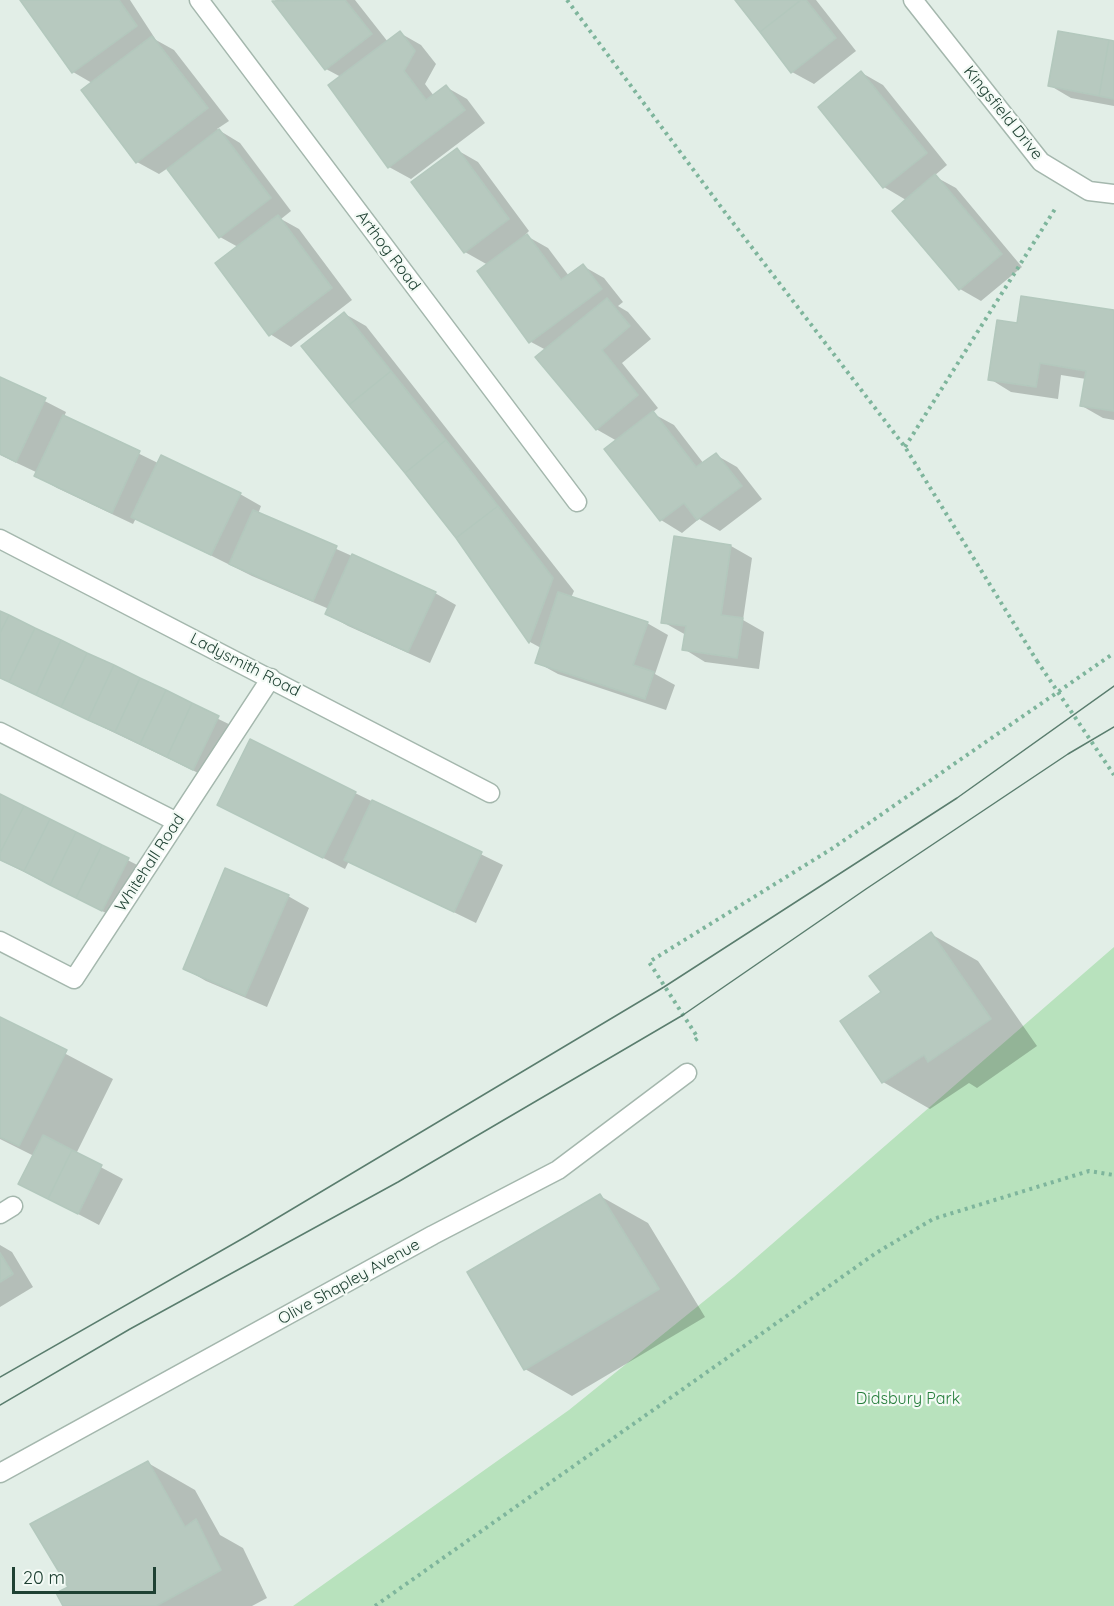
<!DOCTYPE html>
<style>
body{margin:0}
#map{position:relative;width:1114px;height:1606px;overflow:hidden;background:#e2eee7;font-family:Quicksand,sans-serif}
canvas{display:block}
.scale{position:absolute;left:12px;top:1567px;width:144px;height:27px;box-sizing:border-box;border:3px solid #1f4133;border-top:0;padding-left:8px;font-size:18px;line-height:21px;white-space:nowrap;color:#1f4133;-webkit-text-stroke:4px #f3faf5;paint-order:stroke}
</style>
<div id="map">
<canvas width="1114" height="1606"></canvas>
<div class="scale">20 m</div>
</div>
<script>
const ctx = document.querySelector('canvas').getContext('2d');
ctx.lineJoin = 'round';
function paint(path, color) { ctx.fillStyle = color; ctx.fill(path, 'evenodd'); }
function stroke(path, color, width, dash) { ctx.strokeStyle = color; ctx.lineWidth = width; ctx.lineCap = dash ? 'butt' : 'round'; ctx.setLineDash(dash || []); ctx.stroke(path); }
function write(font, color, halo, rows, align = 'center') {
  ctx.font = font + ' Quicksand,sans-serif'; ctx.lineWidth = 4.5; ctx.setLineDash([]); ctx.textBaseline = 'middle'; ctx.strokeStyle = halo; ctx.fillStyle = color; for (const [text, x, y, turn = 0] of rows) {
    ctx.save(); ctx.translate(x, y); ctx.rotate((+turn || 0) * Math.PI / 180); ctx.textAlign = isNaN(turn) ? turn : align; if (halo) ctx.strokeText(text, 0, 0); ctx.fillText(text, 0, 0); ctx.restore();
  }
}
const green = new Path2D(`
 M 1114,947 L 1114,1606 L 293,1606 L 569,1410 L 734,1277 Z`);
const shadow = new Path2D(`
 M 22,0 L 130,0 L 156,40 L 174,50 L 229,121 L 217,129 L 240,143 L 291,211 L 281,219 L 299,229 L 352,300 L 291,347 L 270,334 L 238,247 L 220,237 L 168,168 L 159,174 L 137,162 L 83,91 L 92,83 L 73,72 Z
 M 275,0 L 355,0 L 388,42 L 400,33 L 421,45 L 436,64 L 425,84 L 434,96 L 446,87 L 467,99 L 485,123 L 411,179 L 389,167 L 341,77 L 326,69 Z
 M 736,0 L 816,0 L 856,51 L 814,84 L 792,72 Z
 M 1114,43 L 1114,106 L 1071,98 L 1049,85 Z
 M 862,73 L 883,85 L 947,165 L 934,176 L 956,188 L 1022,267 L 981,301 L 960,289 L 906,200 L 884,187 Z
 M 457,150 L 478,162 L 529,231 L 525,235 L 548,248 L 569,276 L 583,266 L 604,278 L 623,302 L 618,306 L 628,312 L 651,339 L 622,363 L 658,408 L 652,413 L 674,425 L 704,464 L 716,455 L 737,467 L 762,499 L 720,531 L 699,519 L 682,533 L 661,520 L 617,441 L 596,429 L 546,350 L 531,342 L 488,265 L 465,252 Z
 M 1114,311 L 1114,420 L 1103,418 L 1082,406 L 1086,379 L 1061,375 L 1058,399 L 1011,392 L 990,379 L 1019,324 Z
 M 345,314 L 366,326 L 574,591 L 571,598 L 647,623 L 668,635 L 655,674 L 675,685 L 666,710 L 558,674 L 536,662 L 541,648 L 530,642 L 457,538 Z
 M 0,378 L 66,412 L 64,417 L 158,463 L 240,494 L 261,506 L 258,514 L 435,593 L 456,605 L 430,663 L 348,626 L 327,614 L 329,609 L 252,576 L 136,518 L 133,524 L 57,488 L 36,476 L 38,473 L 0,455 Z
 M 675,538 L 731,546 L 752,558 L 743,620 L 764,632 L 759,669 L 705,662 L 684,649 L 686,635 L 663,622 Z
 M 0,613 L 239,729 L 215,781 L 0,678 Z
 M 355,793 L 503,865 L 476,923 L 349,861 L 345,869 L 219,805 Z
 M 0,795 L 149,871 L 124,922 L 0,860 Z
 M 288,896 L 309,908 L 267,1007 L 206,981 L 185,969 Z
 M 931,934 L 978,961 L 1037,1046 L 977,1088 L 969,1083 L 930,1109 L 883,1082 L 883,993 Z
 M 0,1019 L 113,1079 L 76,1154 L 123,1179 L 99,1225 L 42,1195 L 34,1156 L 0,1139 Z
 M 600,1196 L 648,1223 L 705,1317 L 572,1396 L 525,1369 Z
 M 0,1245 L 12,1252 L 33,1287 L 0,1307 Z
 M 148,1463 L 195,1490 L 220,1535 L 243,1548 L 267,1598 L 252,1606 L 64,1606 Z`);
const building = new Path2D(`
 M 20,0 L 119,0 L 137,26 L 72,73 Z
 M 345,0 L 372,34 L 325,70 L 272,1 Z
 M 735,0 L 801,0 L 760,32 Z
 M 801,0 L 806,0 L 836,38 L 791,73 L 760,32 Z
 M 400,31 L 415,51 L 404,71 L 426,100 L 446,85 L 465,110 L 388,168 L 328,85 Z
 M 1058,31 L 1109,40 L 1099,96 L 1048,86 Z
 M 152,36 L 208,108 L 136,163 L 81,90 Z
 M 1109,40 L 1114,41 L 1114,99 L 1099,96 Z
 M 861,71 L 927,153 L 883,188 L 818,107 Z
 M 219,129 L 271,198 L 219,238 L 167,169 Z
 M 457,148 L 509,219 L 464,253 L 411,182 Z
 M 935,174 L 1002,254 L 959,290 L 892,211 Z
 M 278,215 L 332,288 L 269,336 L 215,263 Z
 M 527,234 L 561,280 L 583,264 L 602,289 L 529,343 L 477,271 Z
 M 1021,296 L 1114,310 L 1114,411 L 1080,406 L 1086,371 L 1040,363 L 1036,387 L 988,380 L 997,320 L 1017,323 Z
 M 607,298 L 630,326 L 602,350 L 638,395 L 596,430 L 535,357 Z
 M 344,312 L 391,371 L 349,405 L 301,346 Z
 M 391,371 L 446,440 L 405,473 L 349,405 Z
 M 0,377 L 46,398 L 16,462 L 0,454 Z
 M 653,411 L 696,467 L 716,453 L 742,486 L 697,520 L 684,503 L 660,521 L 604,449 Z
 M 63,415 L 140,451 L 112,513 L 34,476 Z
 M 446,440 L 498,506 L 456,538 L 405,473 Z
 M 161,455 L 241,493 L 211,555 L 131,517 Z
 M 498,506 L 553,578 L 529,643 L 456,538 Z
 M 253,510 L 337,546 L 313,601 L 229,564 Z
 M 674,536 L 731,545 L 721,615 L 743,618 L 737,658 L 682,650 L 686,626 L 661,623 Z
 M 352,554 L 436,592 L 408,652 L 325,614 Z
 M 558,592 L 648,622 L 633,665 L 654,672 L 645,699 L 535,663 Z
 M 0,611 L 9,615 L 0,633 Z
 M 9,615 L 35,628 L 9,682 L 0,678 L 0,633 Z
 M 35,628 L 61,640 L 36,695 L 9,682 Z
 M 61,640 L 87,653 L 61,707 L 36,695 Z
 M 87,653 L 114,665 L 88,720 L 61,707 Z
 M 114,665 L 140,678 L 115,732 L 88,720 Z
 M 140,678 L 166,690 L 140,744 L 115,732 Z
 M 166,690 L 192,703 L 167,757 L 140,744 Z
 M 192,703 L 219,716 L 193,770 L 167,757 Z
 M 250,739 L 356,792 L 323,858 L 217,805 Z
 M 0,794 L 24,806 L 0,853 Z
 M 372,800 L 482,852 L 454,912 L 344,860 Z
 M 24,806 L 50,819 L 24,871 L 0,860 L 0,853 Z
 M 50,819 L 76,832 L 50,885 L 24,871 Z
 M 76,832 L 102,845 L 76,898 L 50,885 Z
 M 102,845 L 129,858 L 102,911 L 76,898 Z
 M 225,868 L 289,895 L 245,996 L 183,969 Z
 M 931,932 L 991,1019 L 928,1062 L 924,1055 L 882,1083 L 840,1021 L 881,992 L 869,976 Z
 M 0,1017 L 67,1050 L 19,1146 L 0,1137 Z
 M 43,1135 L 72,1150 L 48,1199 L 18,1184 Z
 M 72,1150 L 102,1165 L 78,1214 L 48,1199 Z
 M 600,1194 L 659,1289 L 524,1370 L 467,1272 Z
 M 0,1253 L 13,1274 L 0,1282 Z
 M 148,1461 L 185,1527 L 196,1519 L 221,1570 L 156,1606 L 63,1606 L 56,1593 L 68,1587 L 30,1524 Z`);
const path = new Path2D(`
 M 567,0 L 727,215 L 905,447 L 1037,661
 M 905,447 L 1055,209
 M 695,1040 L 698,1038 L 649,962 L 833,848 L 1114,653
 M 375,1606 L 876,1253 L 933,1219 L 1089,1171 L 1114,1175`);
const minor = new Path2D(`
 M 199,0 L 577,502
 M 913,0 L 1041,162 L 1089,191 L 1114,194
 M 0,539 L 490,793
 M 0,732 L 177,822
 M 0,941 L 74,979 L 271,678
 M 0,1214 L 13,1206
 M 0,1473 L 433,1235 L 558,1170 L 687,1073`);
const tram = new Path2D(`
 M 0,1377 L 247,1236 L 664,987 L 957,798 L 1114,686
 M 0,1405 L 130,1329 L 398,1182 L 683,1015 L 866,889 L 1068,754 L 1114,727`);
const pathBridge = new Path2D(`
 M 1037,661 L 1114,775`);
const streetNames = [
 ["Kingsfield Drive",1003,113,51],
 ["Arthog Road",388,251,53],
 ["Ladysmith Road",245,665,27],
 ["Whitehall Road",150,863,-57],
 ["Olive Shapley Avenue",349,1282,-29]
];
const parkNames = [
 ["Didsbury Park",908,1399]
];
paint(green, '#b8e2bd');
paint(shadow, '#0003');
paint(building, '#b7c9bf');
stroke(building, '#b3c8bd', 1.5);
stroke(minor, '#a4b7ad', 21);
stroke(path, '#7eb59c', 4, [3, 4.5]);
stroke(minor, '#fff', 18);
stroke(tram, '#5a7d6e', 1.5);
stroke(pathBridge, '#7eb59c', 4, [3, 4.5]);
write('16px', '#1f4133', '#f3faf5', streetNames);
write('16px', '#247d3a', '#f3faf5', parkNames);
</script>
